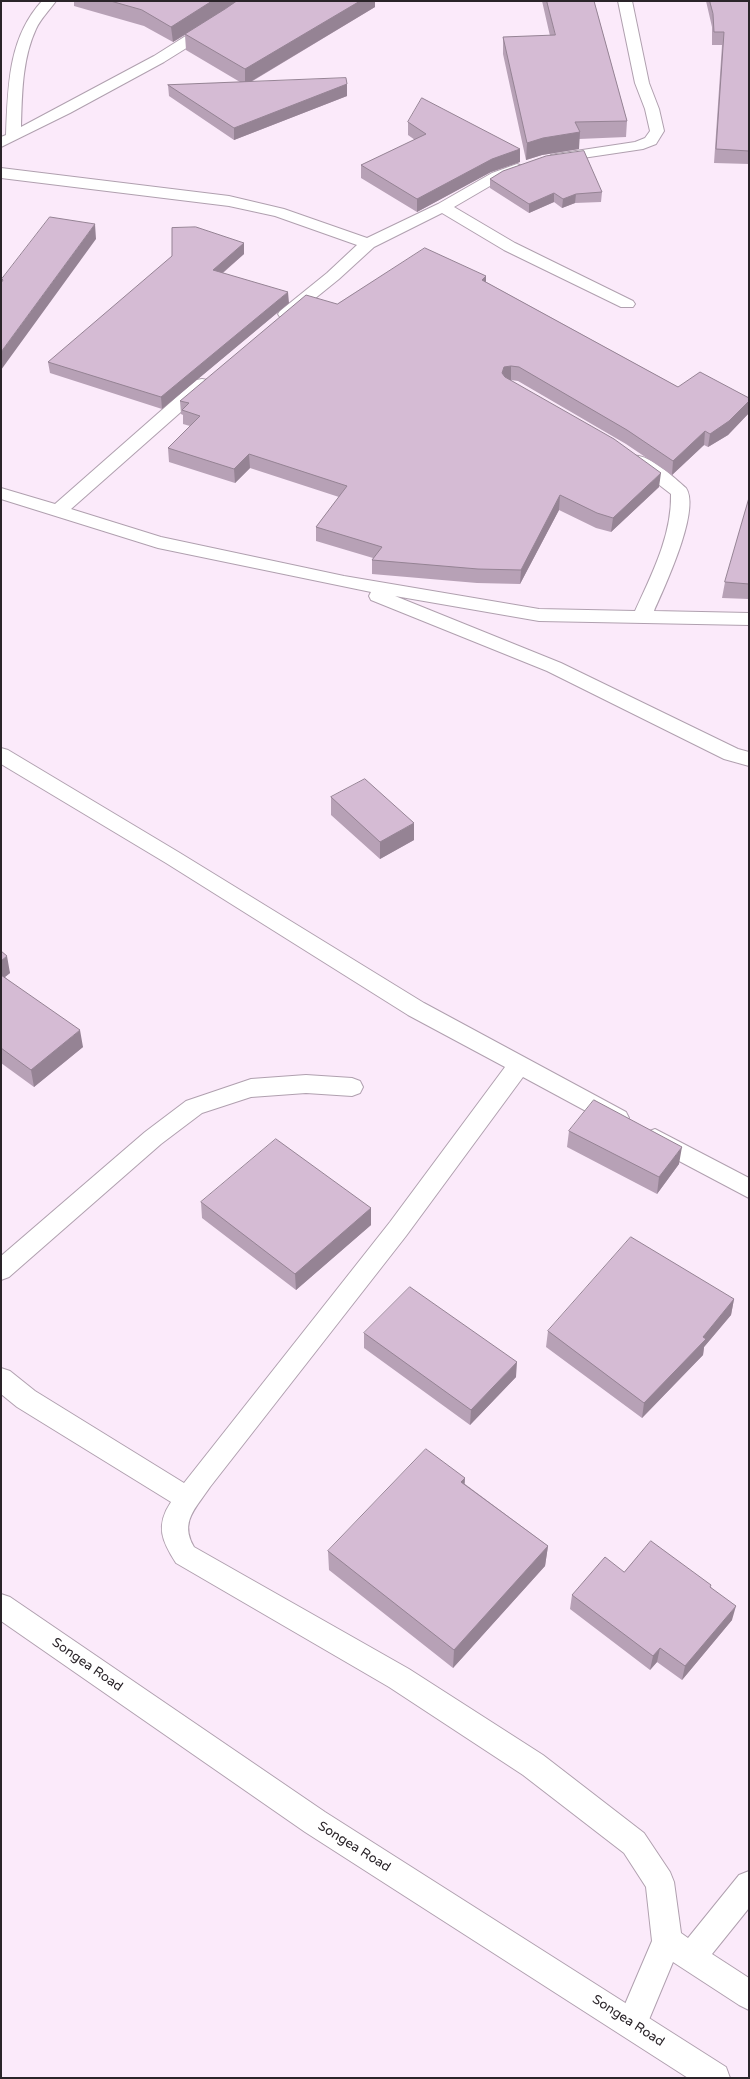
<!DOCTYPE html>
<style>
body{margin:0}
#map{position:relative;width:750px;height:2079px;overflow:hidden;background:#fbeafa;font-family:"Varela Round",sans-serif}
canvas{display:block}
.frame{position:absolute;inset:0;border:2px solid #2a2429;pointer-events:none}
</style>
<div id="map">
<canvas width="750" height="2079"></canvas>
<div class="frame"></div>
</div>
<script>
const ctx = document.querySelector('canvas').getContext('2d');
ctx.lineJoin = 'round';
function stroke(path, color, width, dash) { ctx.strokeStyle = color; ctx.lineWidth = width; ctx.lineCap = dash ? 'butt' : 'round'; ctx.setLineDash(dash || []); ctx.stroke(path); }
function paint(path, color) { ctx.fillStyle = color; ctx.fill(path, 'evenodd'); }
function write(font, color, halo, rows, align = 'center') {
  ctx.font = font + ' "Varela Round",sans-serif'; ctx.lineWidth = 3; ctx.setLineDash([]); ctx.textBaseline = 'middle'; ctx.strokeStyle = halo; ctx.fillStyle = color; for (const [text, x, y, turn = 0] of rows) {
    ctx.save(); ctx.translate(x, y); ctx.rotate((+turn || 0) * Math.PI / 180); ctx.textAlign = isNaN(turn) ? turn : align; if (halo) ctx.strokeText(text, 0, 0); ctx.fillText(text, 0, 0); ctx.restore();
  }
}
const minor = new Path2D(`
 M 42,1 L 56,1 C 49,11 41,18 36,29 C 22,59 22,95 21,127 L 154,56 L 241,1 L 257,1 L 225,24 L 164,62 L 70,113 L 1,147 L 1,137 L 6,135 C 8,87 8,38 42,1 Z
 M 618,1 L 632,1 L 649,83 L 659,109 L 664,131 L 656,144 L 643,149 L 556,162 L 551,161 L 549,158 L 551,155 L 556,154 L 635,142 L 645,138 L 650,131 L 645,109 L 635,83 Z
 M 517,164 L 522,166 L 525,169 L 522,172 L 502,179 L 454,207 L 515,243 L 633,301 L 635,304 L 633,307 L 621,307 L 504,250 L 442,213 L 374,247 L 339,279 L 292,317 L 280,317 L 278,314 L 280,311 L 327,273 L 357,245 L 275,216 L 229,206 L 1,178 L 1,168 L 229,196 L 284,209 L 367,238 L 438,204 L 492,173 Z
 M 202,379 L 208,380 L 210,384 L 208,388 L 71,509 L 161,537 L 344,576 L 539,609 L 635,611 C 652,574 672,535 671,494 L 627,460 L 630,456 C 648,452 673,477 686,488 C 701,510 664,588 654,611 L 749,613 L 749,625 L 539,621 L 395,596 L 561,663 L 738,749 L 749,752 L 749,766 L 724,759 L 547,671 L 371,600 L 369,596 L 371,592 L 158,548 L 1,499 L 1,488 L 55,504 L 196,380 Z
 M 1,748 L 8,750 L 180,853 L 424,1003 L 626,1112 L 629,1118 L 626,1124 L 618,1127 L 610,1124 L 523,1077 L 406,1236 L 210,1487 C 196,1508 179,1522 194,1547 L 409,1669 L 543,1755 L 644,1833 L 670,1872 L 674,1882 L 681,1933 L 688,1938 L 739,1875 L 749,1871 L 749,1908 L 712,1954 L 749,1978 L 749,2010 L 739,2005 L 673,1962 L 643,2034 L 632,2038 L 621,2034 L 617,2023 L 652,1941 L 646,1887 L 624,1853 L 523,1775 L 389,1687 L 176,1563 C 162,1541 155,1526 171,1502 L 17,1407 L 1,1394 L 1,1368 L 10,1371 L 35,1391 L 184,1483 L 390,1222 L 505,1067 L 408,1015 L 166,863 L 1,764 Z
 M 306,1075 L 352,1078 L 360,1081 L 363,1087 L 360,1093 L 352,1096 L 306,1093 L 251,1097 L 202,1113 L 161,1144 L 9,1277 L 1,1280 L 1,1256 L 145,1132 L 186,1101 L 251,1079 Z
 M 655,1129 L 749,1178 L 749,1198 L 647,1144 L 644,1138 L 647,1132 Z`);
const trunk = new Path2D(`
 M 1,1594 L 10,1597 L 325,1812 L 726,2067 L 730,2078 L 688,2078 L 305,1832 L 1,1621 Z`);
const wall = new Path2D(`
 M 74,1 L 375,1 L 375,7 L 251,82 L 347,84 L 347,96 L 234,140 L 169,96 L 168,85 L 240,82 L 186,50 L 185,35 L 173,42 L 144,26 L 74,6 Z
 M 542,1 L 594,1 L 627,121 L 626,137 L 579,139 L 579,149 L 542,155 L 526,160 L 503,54 L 503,37 L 550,36 Z
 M 706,1 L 749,1 L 749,164 L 714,163 L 722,45 L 712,45 L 712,27 Z
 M 408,122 L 520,149 L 520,162 L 491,172 L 417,212 L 361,178 L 361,165 L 415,140 L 408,135 Z
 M 490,179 L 602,192 L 601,202 L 575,203 L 562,208 L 554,202 L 529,213 L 490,188 Z
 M 244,243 L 244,254 L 223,273 L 289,303 L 162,409 L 50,373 L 48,362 Z
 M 486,276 L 486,282 L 678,387 L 749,413 L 728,435 L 708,447 L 704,445 L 672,475 L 626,444 L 518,381 L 511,380 L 509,380 L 659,487 L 611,532 L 596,528 L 559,510 L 520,584 L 477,583 L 372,574 L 372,560 L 373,558 L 316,541 L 316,527 L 339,497 L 250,468 L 235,483 L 169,462 L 168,448 L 190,426 L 183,424 L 183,415 L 181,414 L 180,401 L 337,304 Z
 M 749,498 L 749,599 L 722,598 L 725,582 Z
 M 331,797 L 414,840 L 380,859 L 331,815 Z
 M 1,951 L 10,973 L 5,977 L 83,1047 L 34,1087 L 1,1063 Z
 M 569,1131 L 679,1164 L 657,1194 L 567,1147 Z
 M 201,1202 L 371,1208 L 371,1225 L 296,1290 L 202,1218 Z
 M 734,1299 L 731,1315 L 704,1347 L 703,1355 L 642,1418 L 546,1347 L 548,1331 Z
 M 364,1333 L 516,1377 L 470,1425 L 364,1348 Z
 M 465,1484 L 548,1546 L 545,1566 L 453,1668 L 329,1570 L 328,1551 Z
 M 624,1572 L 711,1587 L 732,1620 L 682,1680 L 657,1662 L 650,1670 L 570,1609 L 572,1595 Z`);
const shadedWall = new Path2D(`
 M 212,1 L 238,1 L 173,42 L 171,27 Z
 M 360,1 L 375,1 L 375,7 L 245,85 L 245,69 Z
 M 347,84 L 347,96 L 234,140 L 234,128 Z
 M 580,132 L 579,149 L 542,155 L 526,160 L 527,143 L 543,138 Z
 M 520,149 L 520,162 L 491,172 L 417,212 L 417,199 L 492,159 Z
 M 554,193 L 554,202 L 529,213 L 529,204 Z
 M 576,194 L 575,203 L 562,208 L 563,199 Z
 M 95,224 L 96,239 L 1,370 L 1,352 Z
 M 244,243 L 244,254 L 213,281 L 213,270 Z
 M 486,276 L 486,290 L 482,280 Z
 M 288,292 L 289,303 L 162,409 L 161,397 Z
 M 511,366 L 511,380 L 504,381 L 502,373 L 504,367 Z
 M 749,401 L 749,413 L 728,435 L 708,447 L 710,434 Z
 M 705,431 L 704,445 L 672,475 L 673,461 Z
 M 249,454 L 250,468 L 235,483 L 234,469 Z
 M 661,473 L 659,487 L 611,532 L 613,518 Z
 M 560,495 L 559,510 L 520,584 L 521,570 Z
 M 414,823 L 414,840 L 380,859 L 380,842 Z
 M 7,956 L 10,973 L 1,980 L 1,961 Z
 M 80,1030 L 83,1047 L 34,1087 L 31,1070 Z
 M 682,1147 L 679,1164 L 657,1194 L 659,1177 Z
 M 371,1208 L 371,1225 L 296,1290 L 295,1274 Z
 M 734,1299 L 731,1315 L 704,1347 L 703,1355 L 642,1418 L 644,1403 L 703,1337 Z
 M 517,1362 L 516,1377 L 470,1425 L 471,1410 Z
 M 465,1478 L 464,1498 L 461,1482 Z
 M 548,1546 L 545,1566 L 453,1668 L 454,1650 Z
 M 736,1606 L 732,1620 L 682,1680 L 685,1666 Z
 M 660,1648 L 657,1662 L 650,1670 L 653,1656 Z`);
const building = new Path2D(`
 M 111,1 L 212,1 L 171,27 L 142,10 Z
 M 237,1 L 360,1 L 245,69 L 185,34 L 225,9 Z
 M 547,1 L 594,1 L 627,121 L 575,122 L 580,132 L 543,138 L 527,143 L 503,37 L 555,35 Z
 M 710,1 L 749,1 L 749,151 L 716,149 L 724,32 L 714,32 L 713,14 Z
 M 346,78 L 347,84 L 234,128 L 168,85 Z
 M 422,98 L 520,149 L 492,159 L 417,199 L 361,165 L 426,134 L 408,122 Z
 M 584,151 L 602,192 L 576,194 L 563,199 L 554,193 L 529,204 L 490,179 L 503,171 L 546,156 Z
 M 50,217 L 95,224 L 1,352 L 1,283 L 3,280 L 2,279 Z
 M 196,227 L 244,243 L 213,270 L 288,292 L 161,397 L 48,362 L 172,256 L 172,228 Z
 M 425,248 L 486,276 L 482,280 L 678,387 L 700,372 L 749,398 L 749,401 L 729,421 L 710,434 L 705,431 L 673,461 L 627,430 L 519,367 L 511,366 L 504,367 L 502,373 L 505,377 L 614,439 L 661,473 L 613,518 L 597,513 L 560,495 L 521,570 L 478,569 L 372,560 L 382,547 L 316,527 L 347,486 L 249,454 L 234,469 L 168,448 L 200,416 L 182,410 L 189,403 L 180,401 L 306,295 L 337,304 Z
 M 749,498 L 749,584 L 725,582 Z
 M 365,779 L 414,823 L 380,842 L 331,797 Z
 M 1,951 L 7,956 L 1,961 Z
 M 1,975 L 80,1030 L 31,1070 L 1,1048 Z
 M 594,1100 L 682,1147 L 659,1177 L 569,1131 Z
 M 276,1139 L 371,1208 L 295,1274 L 201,1202 Z
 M 631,1237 L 734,1299 L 703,1337 L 706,1339 L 644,1403 L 548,1331 Z
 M 410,1287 L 517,1362 L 471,1410 L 364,1333 Z
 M 426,1449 L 465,1478 L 461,1482 L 548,1546 L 454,1650 L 328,1551 Z
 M 651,1541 L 711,1585 L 710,1587 L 736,1606 L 685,1666 L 660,1648 L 653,1656 L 572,1595 L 605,1557 L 624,1572 Z`);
const nearStreetnames = [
 ["Songea Road",87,1665,35],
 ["Songea Road",354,1847,32],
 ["Songea Road",628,2021,33]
];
stroke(minor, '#b0a0af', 2);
stroke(trunk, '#b0a0af', 2);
paint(minor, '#fff');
paint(trunk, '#fff');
paint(wall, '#b7a1b6');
paint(shadedWall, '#958394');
paint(building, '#d5bbd4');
stroke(building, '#958394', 1);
write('13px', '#2a2429', '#fff', nearStreetnames);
</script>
